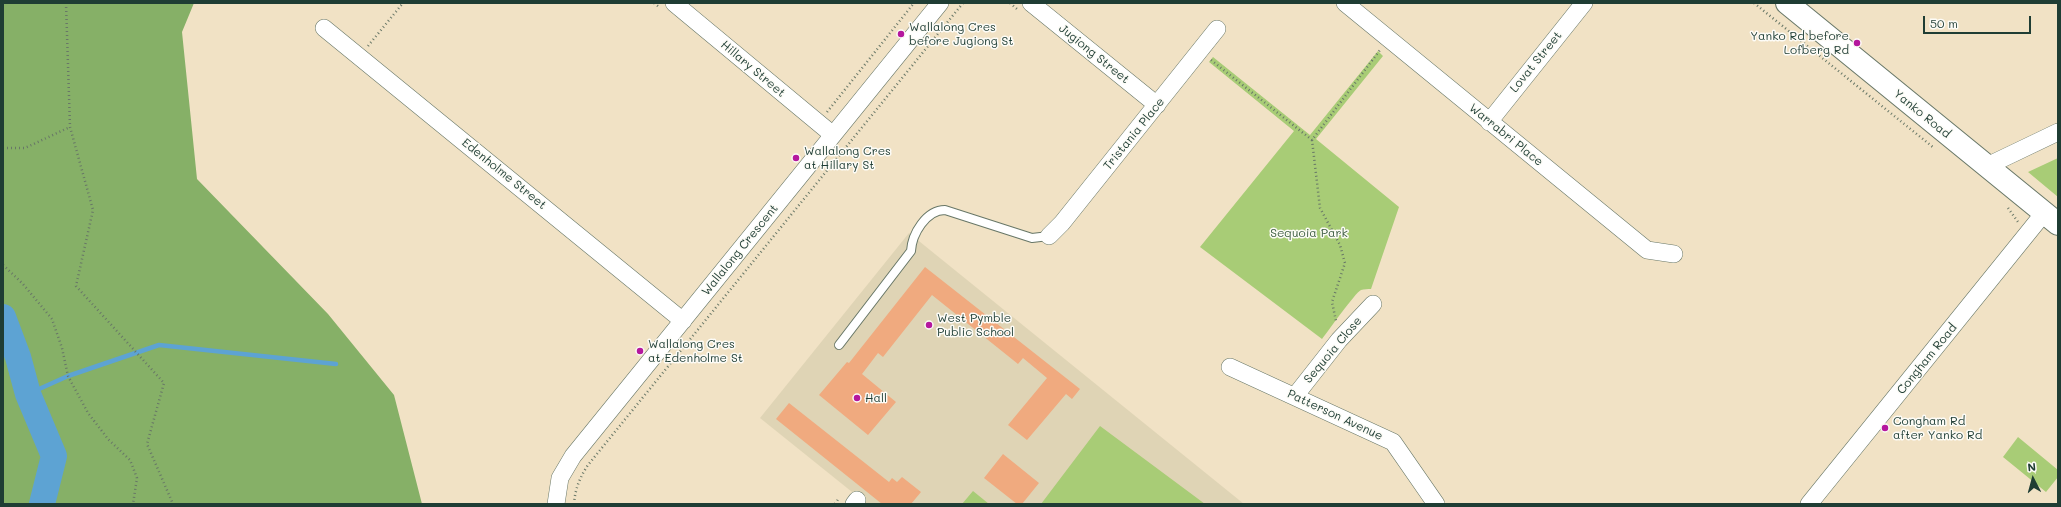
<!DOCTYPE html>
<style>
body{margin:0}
#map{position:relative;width:2061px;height:507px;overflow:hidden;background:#f1e2c5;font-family:Mali,sans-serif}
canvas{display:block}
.frame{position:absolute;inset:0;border:4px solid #1f3d34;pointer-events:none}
.north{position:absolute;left:2013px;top:459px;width:40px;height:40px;-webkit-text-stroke:3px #fdfcf7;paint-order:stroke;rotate:354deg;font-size:11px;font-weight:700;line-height:16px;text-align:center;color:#1f3d34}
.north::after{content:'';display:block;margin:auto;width:14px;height:18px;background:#1f3d34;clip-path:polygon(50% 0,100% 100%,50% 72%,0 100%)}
.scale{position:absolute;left:1923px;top:16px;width:108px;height:18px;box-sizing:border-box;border:2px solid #1f3d34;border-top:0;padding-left:5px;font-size:12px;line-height:14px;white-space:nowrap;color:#1f3d34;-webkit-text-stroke:3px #fdfcf7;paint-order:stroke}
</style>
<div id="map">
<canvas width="2061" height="507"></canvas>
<div class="frame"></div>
<div class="north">N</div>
<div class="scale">50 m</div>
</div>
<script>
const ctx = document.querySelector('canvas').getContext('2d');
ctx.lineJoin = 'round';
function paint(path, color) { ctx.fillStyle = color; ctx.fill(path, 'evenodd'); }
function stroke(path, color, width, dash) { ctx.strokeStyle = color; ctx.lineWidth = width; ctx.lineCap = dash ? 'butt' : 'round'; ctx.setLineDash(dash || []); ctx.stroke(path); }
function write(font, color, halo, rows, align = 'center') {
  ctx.font = font + ' Mali,sans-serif'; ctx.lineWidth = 3; ctx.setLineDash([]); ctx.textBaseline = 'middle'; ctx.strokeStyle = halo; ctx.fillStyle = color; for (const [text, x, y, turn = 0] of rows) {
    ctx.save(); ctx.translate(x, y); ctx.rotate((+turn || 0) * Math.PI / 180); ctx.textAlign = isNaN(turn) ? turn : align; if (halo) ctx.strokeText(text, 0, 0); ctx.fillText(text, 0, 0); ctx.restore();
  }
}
const built = new Path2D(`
 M 909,233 L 1244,504 L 867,504 L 760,418 Z`);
const green = new Path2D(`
 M 1378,51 L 1383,56 L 1316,139 L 1399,207 L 1371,289 C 1368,289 1364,289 1361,290 C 1355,293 1329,330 1322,339 L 1200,247 L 1294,131 L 1209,62 L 1213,57 L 1310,135 Z
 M 2058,158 L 2058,197 L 2028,172 Z
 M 1100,426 L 1205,504 L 1041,504 Z
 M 2018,437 L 2058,470 L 2058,477 L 2046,492 L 2003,457 Z
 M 973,491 L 989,504 L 962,504 Z`);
const forest = new Path2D(`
 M 3,3 L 194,3 L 182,32 L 197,179 L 328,314 L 394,395 L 422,504 L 3,504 Z`);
const stream = new Path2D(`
 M 28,394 L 68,376 L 159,345 L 336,364`);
const river = new Path2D(`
 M 3,317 L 18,357 L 28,394 L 54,456 L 42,504`);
const building = new Path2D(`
 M 925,267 L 1080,389 L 1072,399 L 1066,394 L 1027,440 L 1008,425 L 1047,378 L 1023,358 L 1018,364 L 932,295 L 883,357 L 878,353 L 862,374 L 896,402 L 868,435 L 819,395 L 847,362 L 849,363 Z
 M 789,403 L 889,482 L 892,478 L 897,482 L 902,477 L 921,492 L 911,504 L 882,504 L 776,419 Z
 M 1003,454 L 1039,483 L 1022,504 L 1017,504 L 984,478 Z`);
const path = new Path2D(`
 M 66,3 L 70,127 L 93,210 L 76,286 L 164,383 L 147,444 L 173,504
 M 654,3 L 659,7
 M 1010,3 L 1017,9
 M 1754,3 L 1934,148
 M 368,46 L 403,3
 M 1211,60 L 1312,140 L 1380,50
 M 827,112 L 914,3
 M 1312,140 L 1320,208 L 1340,245 L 1345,263 L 1332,302 L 1336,321
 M 3,148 L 25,148 L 70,127
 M 2008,208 L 2018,222
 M 3,265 L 23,284 L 52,319 L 62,348 L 68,376 L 88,413 L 108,439 L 130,460 L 137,478 L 133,504
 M 574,504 C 575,489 580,477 588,465 L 963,3
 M 835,504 L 839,498`);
const lane = new Path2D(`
 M 839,345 L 911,251 C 912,234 926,210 945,210 L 1032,238 L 1049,236`);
const street = new Path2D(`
 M 674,3 L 833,135
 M 1031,3 L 1157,105
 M 1345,3 L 1647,250 L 1674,254
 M 324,28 L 683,321
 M 1489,122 L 1584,3
 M 1987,166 L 2058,132
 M 1049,236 L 1062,223 L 1217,29
 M 1230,367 L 1393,442 L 1436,504
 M 1295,396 L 1339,340 L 1373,304
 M 556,504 L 560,478 L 573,456 L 940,3
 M 854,504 L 857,500
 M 1809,504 L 2044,213`);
const secondary = new Path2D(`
 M 1787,3 L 2058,224`);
const markers = [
 [901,34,4,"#b5179e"],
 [1857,43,4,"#b5179e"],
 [796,158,4,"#b5179e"],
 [929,325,4,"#b5179e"],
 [640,351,4,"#b5179e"],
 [857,398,4,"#b5179e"],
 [1885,428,4,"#b5179e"]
];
const poiNames = [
 ["Wallalong Cres",909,27],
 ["before Jugiong St",909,41],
 ["Yanko Rd before",1849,36,"right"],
 ["Lofberg Rd",1849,50,"right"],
 ["Wallalong Cres",804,151],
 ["at Hillary St",804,165],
 ["West Pymble",937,318],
 ["Public School",937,332],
 ["Wallalong Cres",648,344],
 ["at Edenholme St",648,358],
 ["Hall",865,398],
 ["Congham Rd",1893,421],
 ["after Yanko Rd",1893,435]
];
const streetNames = [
 ["Jugiong Street",1094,54,39],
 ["Lovat Street",1536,62,-51],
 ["Hillary Street",753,69,40],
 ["Yanko Road",1922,114,39],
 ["Tristania Place",1134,134,-51],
 ["Warrabri Place",1506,135,39],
 ["Edenholme Street",504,174,39],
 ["Wallalong Crescent",740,250,-51],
 ["Sequoia Close",1333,350,-50],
 ["Congham Road",1927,359,-51],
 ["Patterson Avenue",1335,415,25]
];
const parkNames = [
 ["Sequoia Park",1309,233]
];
paint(built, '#dfd4b5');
paint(green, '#a8cc76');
paint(forest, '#86b067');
stroke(stream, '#5da3d3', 4.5);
stroke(river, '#5da3d3', 26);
paint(building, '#f0aa7f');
stroke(lane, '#687767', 10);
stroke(street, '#687767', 18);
stroke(secondary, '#687767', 24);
stroke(path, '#687767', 2.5, [1, 3]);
stroke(lane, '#fff', 8);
stroke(street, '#fff', 17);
stroke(secondary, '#fff', 22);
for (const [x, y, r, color] of markers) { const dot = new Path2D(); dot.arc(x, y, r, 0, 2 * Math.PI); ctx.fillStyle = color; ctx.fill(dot); stroke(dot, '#fdfcf7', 1.5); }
write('12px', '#1f3d34', '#fdfcf7', poiNames, 'left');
write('12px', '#1f3d34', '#fdfcf7', streetNames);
write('12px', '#416144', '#fdfcf7', parkNames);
</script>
